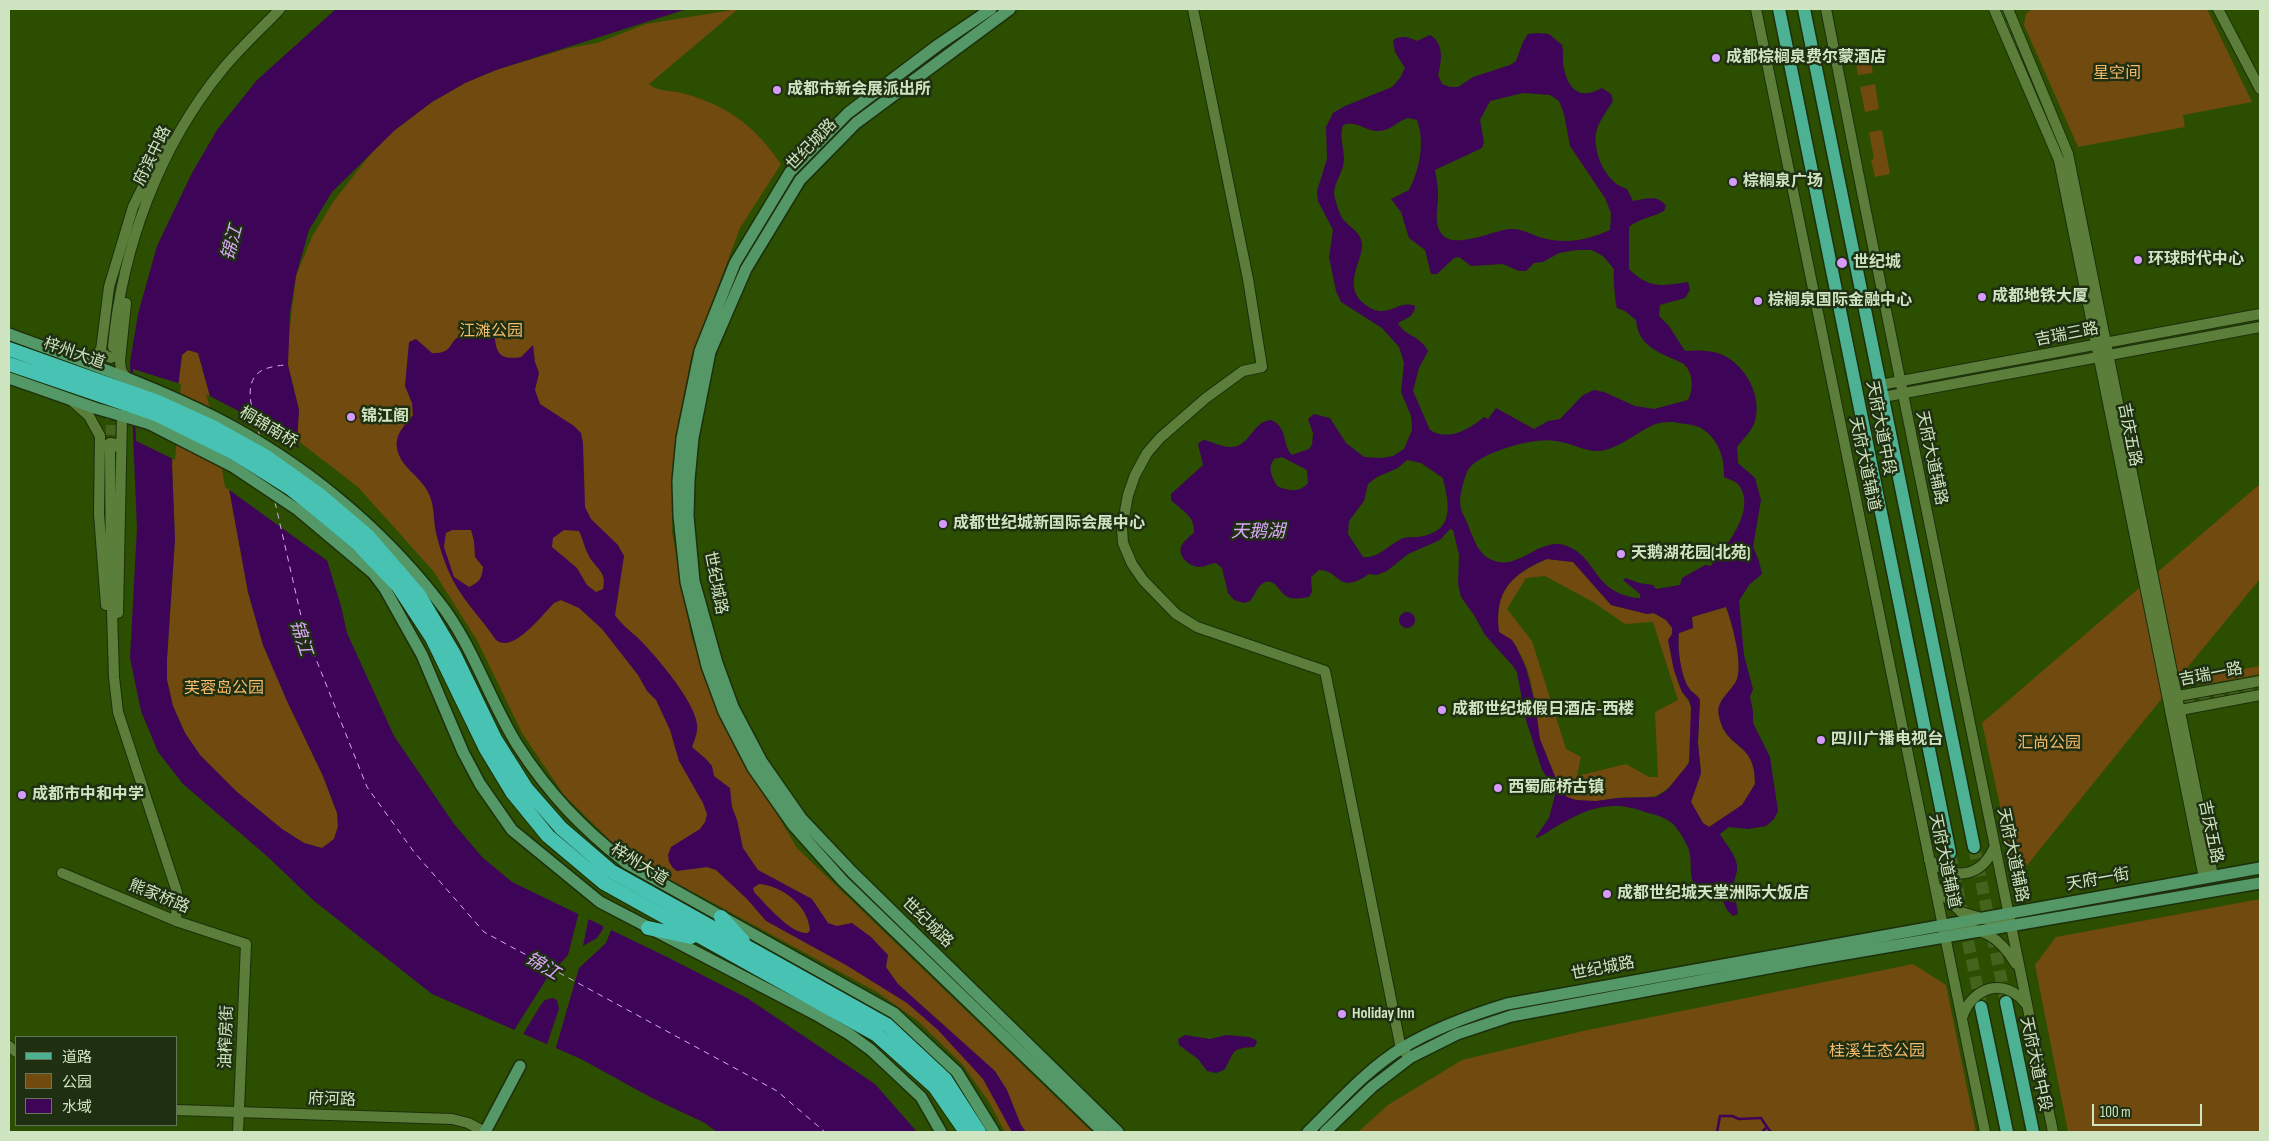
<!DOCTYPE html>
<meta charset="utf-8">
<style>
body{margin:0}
#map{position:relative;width:2269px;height:1141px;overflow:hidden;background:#2c4e00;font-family:"Sofia Sans Condensed","Noto Sans SC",sans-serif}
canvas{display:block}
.frame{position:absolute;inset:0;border:10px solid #cfe4c0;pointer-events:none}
.legend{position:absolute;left:15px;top:1036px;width:162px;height:90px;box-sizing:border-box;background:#1f2f12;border:1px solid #657758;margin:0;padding:6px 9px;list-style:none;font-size:15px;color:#cfe4c0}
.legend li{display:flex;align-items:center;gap:10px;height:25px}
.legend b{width:25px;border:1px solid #657758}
.scale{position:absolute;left:2092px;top:1104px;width:110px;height:22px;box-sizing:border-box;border:2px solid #cfe4c0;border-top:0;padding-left:6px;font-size:15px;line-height:18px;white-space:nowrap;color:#cfe4c0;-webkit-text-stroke:4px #1f2f12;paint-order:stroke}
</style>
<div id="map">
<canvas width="2269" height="1141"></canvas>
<div class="frame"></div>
<ul class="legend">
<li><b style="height:6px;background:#4db194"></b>道路</li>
<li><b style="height:14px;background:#704a0e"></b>公园</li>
<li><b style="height:14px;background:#3e0457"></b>水域</li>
</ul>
<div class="scale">100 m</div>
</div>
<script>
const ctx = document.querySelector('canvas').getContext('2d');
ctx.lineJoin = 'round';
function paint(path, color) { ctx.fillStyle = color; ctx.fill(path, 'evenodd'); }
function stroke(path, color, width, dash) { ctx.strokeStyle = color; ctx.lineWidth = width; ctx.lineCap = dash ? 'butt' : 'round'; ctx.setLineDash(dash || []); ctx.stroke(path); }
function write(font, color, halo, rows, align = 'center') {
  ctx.font = font + ' "Sofia Sans Condensed","Noto Sans SC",sans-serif'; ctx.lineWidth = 5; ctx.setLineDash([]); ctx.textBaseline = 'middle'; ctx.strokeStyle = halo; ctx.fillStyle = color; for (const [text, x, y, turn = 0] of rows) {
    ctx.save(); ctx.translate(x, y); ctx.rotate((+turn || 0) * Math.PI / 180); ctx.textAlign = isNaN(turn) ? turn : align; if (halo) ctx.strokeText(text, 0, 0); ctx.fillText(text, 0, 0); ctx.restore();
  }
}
const green = new Path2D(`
 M 738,9 L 649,84 C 657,92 671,90 682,93 C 727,105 754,125 781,164 L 740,228 L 691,358 L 675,445 L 672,532 L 691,635 L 720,719 L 797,848 L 1092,1132 L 1005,1132 L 989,1102 L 962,1064 L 918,1021 L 877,992 L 658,873 L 619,849 L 564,795 L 522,733 L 478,642 L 434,572 L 358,487 L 297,440 L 299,410 L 288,365 L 287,351 L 296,276 L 312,237 L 333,202 L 373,151 L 395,130 L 432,102 L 465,83 L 496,70 L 569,48 L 597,43 L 646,24 Z
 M 2032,9 L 2207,9 L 2252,102 L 2183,115 L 2185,127 L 2078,147 L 2024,25 L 2026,14 Z
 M 1868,49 L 1873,73 L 1858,75 L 1854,52 Z
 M 1875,84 L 1879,109 L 1865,112 L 1860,87 Z
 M 1882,130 L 1890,174 L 1875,177 L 1871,160 L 1874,159 L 1869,132 Z
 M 188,350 L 198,353 L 216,418 L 248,592 L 263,645 L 287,701 L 323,776 L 337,813 L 338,826 L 334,840 L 322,848 L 304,843 L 282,829 L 237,792 L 200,755 L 185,733 L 173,706 L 167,680 L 167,659 L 175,539 L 172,465 L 174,418 L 182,355 Z
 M 2260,484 L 2260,579 L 2159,702 L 2020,874 L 2015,874 L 1982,723 Z
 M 1547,559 L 1573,562 L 1611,605 L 1647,614 L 1653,613 L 1666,620 L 1673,628 L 1672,634 L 1668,640 C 1671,657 1674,674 1681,690 C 1684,696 1689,700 1691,707 C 1693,727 1696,757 1682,773 C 1654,806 1653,794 1616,798 C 1602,800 1579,806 1567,797 C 1560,792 1556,781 1553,774 C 1546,759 1537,740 1536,724 C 1534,690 1530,652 1499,632 C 1494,591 1511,575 1547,559 ZM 1545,576 L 1593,602 L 1625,624 L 1653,622 L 1678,700 L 1655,712 L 1658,777 L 1649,777 L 1626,764 L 1577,776 L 1581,757 L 1566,749 L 1532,641 L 1507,609 L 1526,578 Z
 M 1726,607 C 1732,623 1743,662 1737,679 C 1732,691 1716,700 1719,716 C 1725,751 1756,740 1755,784 L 1742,805 L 1709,827 L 1703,823 L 1691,802 L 1701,773 L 1698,743 L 1700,700 C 1697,694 1692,693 1689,688 C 1681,677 1677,647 1679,633 L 1693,628 L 1692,617 Z
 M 2260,666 L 2260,674 L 2202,685 L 2194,679 L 2198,673 L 2203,676 Z
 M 2260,899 L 2260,1132 L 2068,1132 L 2035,965 L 2056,937 Z
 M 1913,964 L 1946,985 L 1976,1132 L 1358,1132 L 1388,1105 L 1462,1060 L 1583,1031 Z`);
const water = new Path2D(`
 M 336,9 L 687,9 L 496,70 L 465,83 L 432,102 L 395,130 L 332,192 L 309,230 L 296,276 L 290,313 L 288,365 L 299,410 L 297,440 L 312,511 L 341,606 L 347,633 L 394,736 L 454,824 L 482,857 L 512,882 L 667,957 L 747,998 L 875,1084 L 917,1132 L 717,1132 L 705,1123 L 652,1098 L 581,1059 L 432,994 L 313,900 L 268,857 L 183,784 L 158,752 L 141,711 L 130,658 L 137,528 L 130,362 L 138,314 L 157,246 L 192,173 L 217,130 L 257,80 ZM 188,350 L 198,353 L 216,418 L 248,592 L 263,645 L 287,701 L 323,776 L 337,813 L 338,826 L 334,839 L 322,848 L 304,843 L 282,829 L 237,792 L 200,755 L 185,733 L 173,706 L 167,680 L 167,659 L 175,539 L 172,465 L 174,418 L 182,355 Z
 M 1538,33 L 1549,34 L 1562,45 C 1564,53 1562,61 1564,69 C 1569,91 1581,100 1602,88 L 1611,94 L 1613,101 C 1607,111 1598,122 1596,133 C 1593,154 1606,183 1627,189 L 1633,201 C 1645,199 1658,194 1666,206 L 1664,211 C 1653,217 1638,219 1629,227 L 1629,269 C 1649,289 1662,286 1688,282 L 1690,290 L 1685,298 L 1660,305 L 1659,316 L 1669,326 L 1685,351 C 1698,350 1711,350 1723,355 C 1746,366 1762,396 1755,421 C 1752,431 1743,439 1737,447 L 1738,463 L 1755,478 L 1761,500 L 1753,547 L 1759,561 L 1762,574 L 1749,585 L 1739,601 L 1744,655 L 1753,689 L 1750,697 L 1753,711 L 1753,723 L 1770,757 L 1778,811 L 1774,819 L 1766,826 L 1748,829 L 1729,827 L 1720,834 C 1725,844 1736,854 1737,866 C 1738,876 1731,883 1734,893 L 1728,899 L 1730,902 L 1736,902 L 1738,914 L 1733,916 L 1727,910 L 1717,888 L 1707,893 C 1684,884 1694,868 1689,850 C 1686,842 1679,830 1673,824 C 1665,817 1656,815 1645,812 C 1608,798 1584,810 1552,829 C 1546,833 1541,837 1535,838 L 1549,818 L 1556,791 L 1542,770 L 1525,717 L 1517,672 L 1513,666 L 1485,635 L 1474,615 L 1461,597 L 1458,584 L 1459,555 L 1453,530 L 1450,529 L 1440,540 L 1408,554 L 1387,571 L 1377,575 L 1369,574 C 1337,596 1341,570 1319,570 L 1311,577 L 1312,592 L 1309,597 C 1302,598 1295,600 1288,597 C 1279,594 1275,575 1262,584 C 1257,587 1254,597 1250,601 L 1244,603 L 1234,600 L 1228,593 L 1222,568 L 1216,563 C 1210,563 1205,567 1200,567 C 1189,567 1176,555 1182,545 C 1184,541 1190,536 1194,533 C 1195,515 1182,511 1171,500 L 1171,494 L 1203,465 L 1198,444 L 1203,440 C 1212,441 1220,447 1230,447 C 1250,448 1252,421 1271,420 C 1289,428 1281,444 1292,455 L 1309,449 L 1312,445 L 1313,433 L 1308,419 L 1314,414 L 1330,418 L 1346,443 L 1364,457 L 1382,458 L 1393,456 L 1404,449 L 1412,430 L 1411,416 L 1401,392 L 1404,363 L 1399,347 L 1382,328 L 1341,302 L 1336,291 L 1329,257 L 1333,230 L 1318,201 L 1317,191 L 1327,159 L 1326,127 L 1333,113 L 1345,106 L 1392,87 L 1400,78 L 1405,68 L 1395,52 L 1393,40 C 1402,35 1408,37 1417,41 L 1430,35 C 1444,43 1442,61 1438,75 L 1442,84 L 1450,87 L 1458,87 L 1473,77 L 1510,65 L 1516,61 L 1523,42 L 1528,34 ZM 1523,93 L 1550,95 L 1559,101 L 1564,114 L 1570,146 L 1605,198 L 1611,213 L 1610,230 C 1590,239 1569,244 1547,239 C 1534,237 1524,228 1510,229 C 1494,230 1453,251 1441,233 C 1433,221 1439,206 1438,192 C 1438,185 1436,177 1435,170 L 1482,148 L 1484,142 L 1480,120 L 1490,101 ZM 1408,118 L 1417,120 C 1425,142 1420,169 1409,190 L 1391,199 L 1401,212 L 1409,238 L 1425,250 L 1431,274 L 1437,274 L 1454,258 L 1459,257 L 1471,266 L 1503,264 L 1519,271 L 1526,271 L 1534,263 L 1543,262 L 1559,253 L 1577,250 L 1592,250 L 1603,256 L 1614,269 C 1613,274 1615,302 1617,308 L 1625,311 L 1636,320 C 1638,348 1662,353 1684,364 C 1693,373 1694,388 1688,400 L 1654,409 L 1635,406 L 1604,392 L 1594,390 L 1583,395 L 1560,419 L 1548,421 L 1534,429 L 1496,408 L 1488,419 L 1484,417 C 1469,429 1449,442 1430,430 L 1413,391 L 1419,368 L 1428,351 C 1419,334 1405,337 1398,323 L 1411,316 L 1415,309 L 1415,306 C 1397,298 1386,324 1362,302 C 1343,284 1363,260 1362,244 C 1361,230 1345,226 1340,214 C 1338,208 1334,198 1334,192 C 1335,181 1344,171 1344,159 C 1344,147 1339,137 1343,125 C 1357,120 1365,131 1378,131 C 1391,131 1397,121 1408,118 ZM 1674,422 C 1682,424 1694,424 1701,428 C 1718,438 1725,458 1724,477 C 1728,479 1735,481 1738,484 C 1758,509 1726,546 1711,566 L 1705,565 L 1682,578 L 1680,585 L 1656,589 L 1653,585 L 1639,583 L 1626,578 L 1623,580 L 1640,594 L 1640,598 L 1638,598 C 1593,593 1598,558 1567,546 C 1540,535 1519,572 1492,560 C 1475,553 1472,531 1464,516 C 1457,504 1461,492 1464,480 C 1466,475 1467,470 1471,466 C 1487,451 1534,437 1556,441 C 1571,443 1586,452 1600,451 C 1622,448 1639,429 1659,423 C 1663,422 1669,422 1674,422 ZM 1282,457 L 1307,470 L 1308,483 C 1300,493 1288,491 1277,486 C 1272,477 1267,468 1274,459 ZM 1407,460 L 1421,463 L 1443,478 C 1448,502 1456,528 1424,536 C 1416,538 1408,536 1401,539 C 1389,545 1377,559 1363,557 L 1348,534 L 1349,521 L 1364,501 L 1368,484 L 1377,477 L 1398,468 ZM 1547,559 L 1573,562 L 1611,605 L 1647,614 L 1654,613 L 1666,620 L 1672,628 L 1672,634 L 1668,640 L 1674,670 L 1682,692 L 1689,700 L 1691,707 L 1689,763 L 1667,790 L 1656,797 L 1618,798 L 1596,801 L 1576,800 L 1567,797 L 1559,786 L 1540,739 L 1535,703 L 1526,668 L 1517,648 L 1512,640 L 1499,632 C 1494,591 1511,574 1547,559 ZM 1726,607 C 1732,623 1743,663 1737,679 C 1732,692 1715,700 1719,716 C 1726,751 1756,740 1755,784 L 1742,805 L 1709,827 L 1703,823 L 1691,802 L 1701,773 L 1698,743 L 1700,700 C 1697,694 1692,693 1689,688 C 1681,677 1677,647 1679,633 L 1693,628 L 1692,617 Z
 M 488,328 L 494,331 C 496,351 497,361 521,357 L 533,345 L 535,362 L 539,373 L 535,390 L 540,404 L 574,426 L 581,433 L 583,443 L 585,507 L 591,519 L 618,545 L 624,556 L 615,615 C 623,627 634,633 643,643 C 659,660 694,701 697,724 C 698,732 695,739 692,747 L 706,759 L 712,766 L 714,776 L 730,788 L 732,807 L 737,820 L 743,848 L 758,870 L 812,899 L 828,923 L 837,926 L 852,923 L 871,937 L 888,955 L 886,967 L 898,984 L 995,1071 L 1007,1090 L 1021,1125 L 1026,1132 L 1012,1132 L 983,1079 L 938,1030 L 907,1003 L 846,965 L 766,921 L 747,899 L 716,870 L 707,867 L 677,871 L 673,868 L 669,862 L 668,855 L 671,847 L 700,829 L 705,822 L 707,814 L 703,803 L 679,761 L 670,730 L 656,700 L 647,691 L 638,675 L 602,629 L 579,608 L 561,600 L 554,603 C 542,615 513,654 496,640 C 480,616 459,597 448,570 C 443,558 439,545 436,533 C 433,519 435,505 428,492 C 420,476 400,467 397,448 C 395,433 405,426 413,415 L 412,403 L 405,386 L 409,342 L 416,339 L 432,353 C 455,354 448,340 462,335 C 466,334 469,336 474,336 C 480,336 483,332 488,328 ZM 452,530 L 471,530 L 474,541 L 475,557 L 483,567 C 482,579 479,582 469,587 L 454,577 L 444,547 L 446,533 ZM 564,530 L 579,531 C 583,539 585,550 590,558 C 598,570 607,573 603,589 L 596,592 L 587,585 L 577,568 L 552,547 L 553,538 ZM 759,884 C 782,886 808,905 810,930 L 808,933 C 791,935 765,903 754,892 L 753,888 Z
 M1399 620a8 8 0 1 1 16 0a8 8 0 1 1-16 0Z
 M 1185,1035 L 1210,1039 L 1226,1035 L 1249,1037 L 1256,1040 L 1257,1043 L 1254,1047 C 1229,1048 1235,1053 1224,1070 L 1216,1073 L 1207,1071 L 1198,1059 L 1179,1045 L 1178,1039 Z`);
const pier = new Path2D(`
 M 133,369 L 181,384 L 175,460 L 136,441 Z
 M 206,394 L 273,429 L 301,450 L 315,510 L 329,562 L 225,487 L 213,418 Z
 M 579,912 L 589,917 L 583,946 L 597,938 L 603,929 L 603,923 L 612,928 L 606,943 L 579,968 L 555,1051 L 546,1047 L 559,1009 L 557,1000 L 553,998 L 545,1000 L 540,1006 L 522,1036 L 513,1032 L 547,978 L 568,955 Z`);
const stream = new Path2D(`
 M 1717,1132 L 1720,1116 L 1732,1116 L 1739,1119 L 1761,1118 L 1767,1127
 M 1762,1132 L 1767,1127 L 1771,1132`);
const ferry = new Path2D(`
 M 260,437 C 255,418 240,384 261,371 C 267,367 277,366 284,365
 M 275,502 L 304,629 L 367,787 L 414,852 L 484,932 L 777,1091 L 825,1132`);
const tertiaryTunnel = new Path2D(`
 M 2001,9 L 2047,116
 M 110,450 L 112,393
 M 2173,701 L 2174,705 L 2260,689`);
const primaryTunnel = new Path2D(`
 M 1974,847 L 2006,1002
 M 1950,853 L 1981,1005`);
const tertiary = new Path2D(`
 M 1193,9 L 1248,279 L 1262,367 L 1243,371 L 1206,398 L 1160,438 L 1147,453 L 1135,475 L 1128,495 L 1122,528 L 1123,543 L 1132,564 L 1143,580 L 1176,614 L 1197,627 L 1325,671 L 1401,1049 L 1406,1053
 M 1756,9 L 1985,1132
 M 1826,9 L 1863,197 L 2053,1132
 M 1994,9 L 2059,160 L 2204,878
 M 2008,9 L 2068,154 L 2213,876
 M 2218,9 L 2260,89
 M 126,303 L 120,361 L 121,370 L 127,379
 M 113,347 C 122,248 159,147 222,70 C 240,48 261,29 280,9
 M 101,350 L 103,354 L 111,358 L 118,355 L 121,351
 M 77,359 L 93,357 L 101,350 L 109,287 L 133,207 L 156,160 L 172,141
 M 1880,385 L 2260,314
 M 1883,397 L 2260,327
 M 72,401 L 89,416 L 100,436 L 99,514 L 106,605
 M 101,448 L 110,443 L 116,444 L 120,449
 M 110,450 L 111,578 L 114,677 L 118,712 L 177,892 L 176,921
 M 118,613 L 122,415
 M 2173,697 L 2260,681
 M 2175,711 L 2260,695
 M 1929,860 C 1955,881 1981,878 1995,846
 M 62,873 L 176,921 L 246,944 L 238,1132
 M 1935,886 L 1961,912 L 2005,925
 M 1951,926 C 1984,929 1998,935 2016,964
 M 1962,1018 C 1972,987 2004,976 2026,1004
 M 9,1046 L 16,1052
 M 176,1110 L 452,1119 L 468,1123 L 485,1132`);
const secondary = new Path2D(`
 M 991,9 L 938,45 L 848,113 L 790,172 L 735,263 L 700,351 L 682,438 L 678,481 L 679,516 L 686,582 L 707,666 L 724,712 L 753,768 L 793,825 L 843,881 L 1103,1132
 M 1010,9 L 856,123 L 800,180 L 746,269 L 710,352 L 693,438 L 689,480 L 688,516 L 694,581 L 717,663 L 733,707 L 762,762 L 801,818 L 852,872 L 1118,1132
 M 9,334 C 78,360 150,384 216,418 C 302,462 380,526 439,602 C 473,645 489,700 518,746 C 550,795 581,827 626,863 L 894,1013 L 957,1072 L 994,1132
 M 9,378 L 95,408 L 150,424 L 232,466 L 298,510 L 373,573 L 385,589 L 422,655 L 463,752 L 480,784 L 512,830 L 600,902 L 815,1014 L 849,1034 L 871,1050 L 921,1097 L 941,1132
 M 485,1132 L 520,1066
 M 1308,1132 C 1338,1103 1366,1070 1402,1048 C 1435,1028 1471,1015 1507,1004 L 2260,868
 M 1325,1132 L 1372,1087 L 1411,1057 L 1457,1034 L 1511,1016 L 1816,959 L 2260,883`);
const primary = new Path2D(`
 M 1779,9 L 1950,853
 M 1804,9 L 1974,847
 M 2006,1002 L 2033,1132
 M 1981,1007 L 2007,1132`);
const trunk = new Path2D(`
 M 9,349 L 158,402 L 213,427 L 265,456 L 321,496 L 368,536 L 419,595 L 454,654 L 495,739 L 526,788 L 561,828 L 611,871 L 887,1025 L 945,1079 L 979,1132
 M 9,364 L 158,415 L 236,454 L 290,488 L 310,504 L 359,545 L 398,586 L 432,638 L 486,749 L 512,792 L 548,836 L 604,883 L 877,1035 L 935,1087 L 966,1132
 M 721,917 L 743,941
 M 648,928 L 691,937`);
const markers = [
 [1716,58,5,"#d69bfa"],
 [777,90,5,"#d69bfa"],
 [1733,182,5,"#d69bfa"],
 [2138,260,5,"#d69bfa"],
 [1842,263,6,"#d69bfa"],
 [1982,297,5,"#d69bfa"],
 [1758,301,5,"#d69bfa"],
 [351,417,5,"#d69bfa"],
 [943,524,5,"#d69bfa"],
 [1621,554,5,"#d69bfa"],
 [1442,710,5,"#d69bfa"],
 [1821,740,5,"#d69bfa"],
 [1498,788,5,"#d69bfa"],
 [22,795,5,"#d69bfa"],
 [1607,894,5,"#d69bfa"],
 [1342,1014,5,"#d69bfa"]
];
const poiNames = [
 ["成都棕榈泉费尔蒙酒店",1726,58],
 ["成都市新会展派出所",787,90],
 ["棕榈泉广场",1743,182],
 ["环球时代中心",2148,260],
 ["世纪城",1853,263],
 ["成都地铁大厦",1992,297],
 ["棕榈泉国际金融中心",1768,301],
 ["锦江阁",361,417],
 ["成都世纪城新国际会展中心",953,524],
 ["天鹅湖花园(北苑)",1631,554],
 ["成都世纪城假日酒店-西楼",1452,710],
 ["四川广播电视台",1831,740],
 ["西蜀廊桥古镇",1508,788],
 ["成都市中和中学",32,795],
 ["成都世纪城天堂洲际大饭店",1617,894],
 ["Holiday Inn",1352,1014]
];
const parkNames = [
 ["星空间",2117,74],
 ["江滩公园",491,332],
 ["芙蓉岛公园",224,689],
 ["汇尚公园",2049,744],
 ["桂溪生态公园",1877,1052]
];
const streetNames = [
 ["世纪城路",812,145,-46],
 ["府滨中路",153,156,-64],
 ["吉瑞三路",2067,335,-11],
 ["梓州大道",74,354,19],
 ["桐锦南桥",268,428,31],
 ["天府大道中段",1880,428,79],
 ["吉庆五路",2129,435,79],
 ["天府大道辅路",1931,458,78],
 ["天府大道辅道",1864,464,78],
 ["世纪城路",715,583,79],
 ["吉瑞一路",2211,675,-11],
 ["吉庆五路",2210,832,78],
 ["天府大道辅路",2012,855,78],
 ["天府大道辅道",1944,861,78],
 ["梓州大道",639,865,32],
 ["天府一街",2098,880,-10],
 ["熊家桥路",159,897,22],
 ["世纪城路",927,923,44],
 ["世纪城路",1603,969,-11],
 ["油榨房街",227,1037,-88],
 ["天府大道中段",2035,1064,78],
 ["府河路",332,1100,2]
];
const waterNames = [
 ["锦江",233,243,-75],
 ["天鹅湖",1258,532],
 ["锦江",300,638,72],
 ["锦江",542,967,31]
];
paint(green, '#704a0e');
paint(water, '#3e0457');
paint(pier, '#2c4e00');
stroke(stream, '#3e0457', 2.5);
stroke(ferry, '#d8a8f6', 1, [6, 5]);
stroke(tertiaryTunnel, '#44641d', 10, [10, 5]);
stroke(primaryTunnel, '#44641d', 12, [12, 6]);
stroke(tertiary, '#1d2f0b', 12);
stroke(secondary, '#1d2f0b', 14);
stroke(primary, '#1d2f0b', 15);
stroke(trunk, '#1d2f0b', 16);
stroke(tertiary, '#5b7f3b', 10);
stroke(secondary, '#549867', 11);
stroke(primary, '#4db194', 12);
stroke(trunk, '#48c2b2', 14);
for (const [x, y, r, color] of markers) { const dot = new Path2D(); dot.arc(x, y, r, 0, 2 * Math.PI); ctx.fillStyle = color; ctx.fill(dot); stroke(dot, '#1f2f12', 2); }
write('bold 16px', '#cfe4c0', '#1f2f12', poiNames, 'left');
write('16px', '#f6ba6b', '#1f2f12', parkNames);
write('16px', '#cfe4c0', '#1f2f12', streetNames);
write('italic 18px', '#d8a8f6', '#1f2f12', waterNames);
</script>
